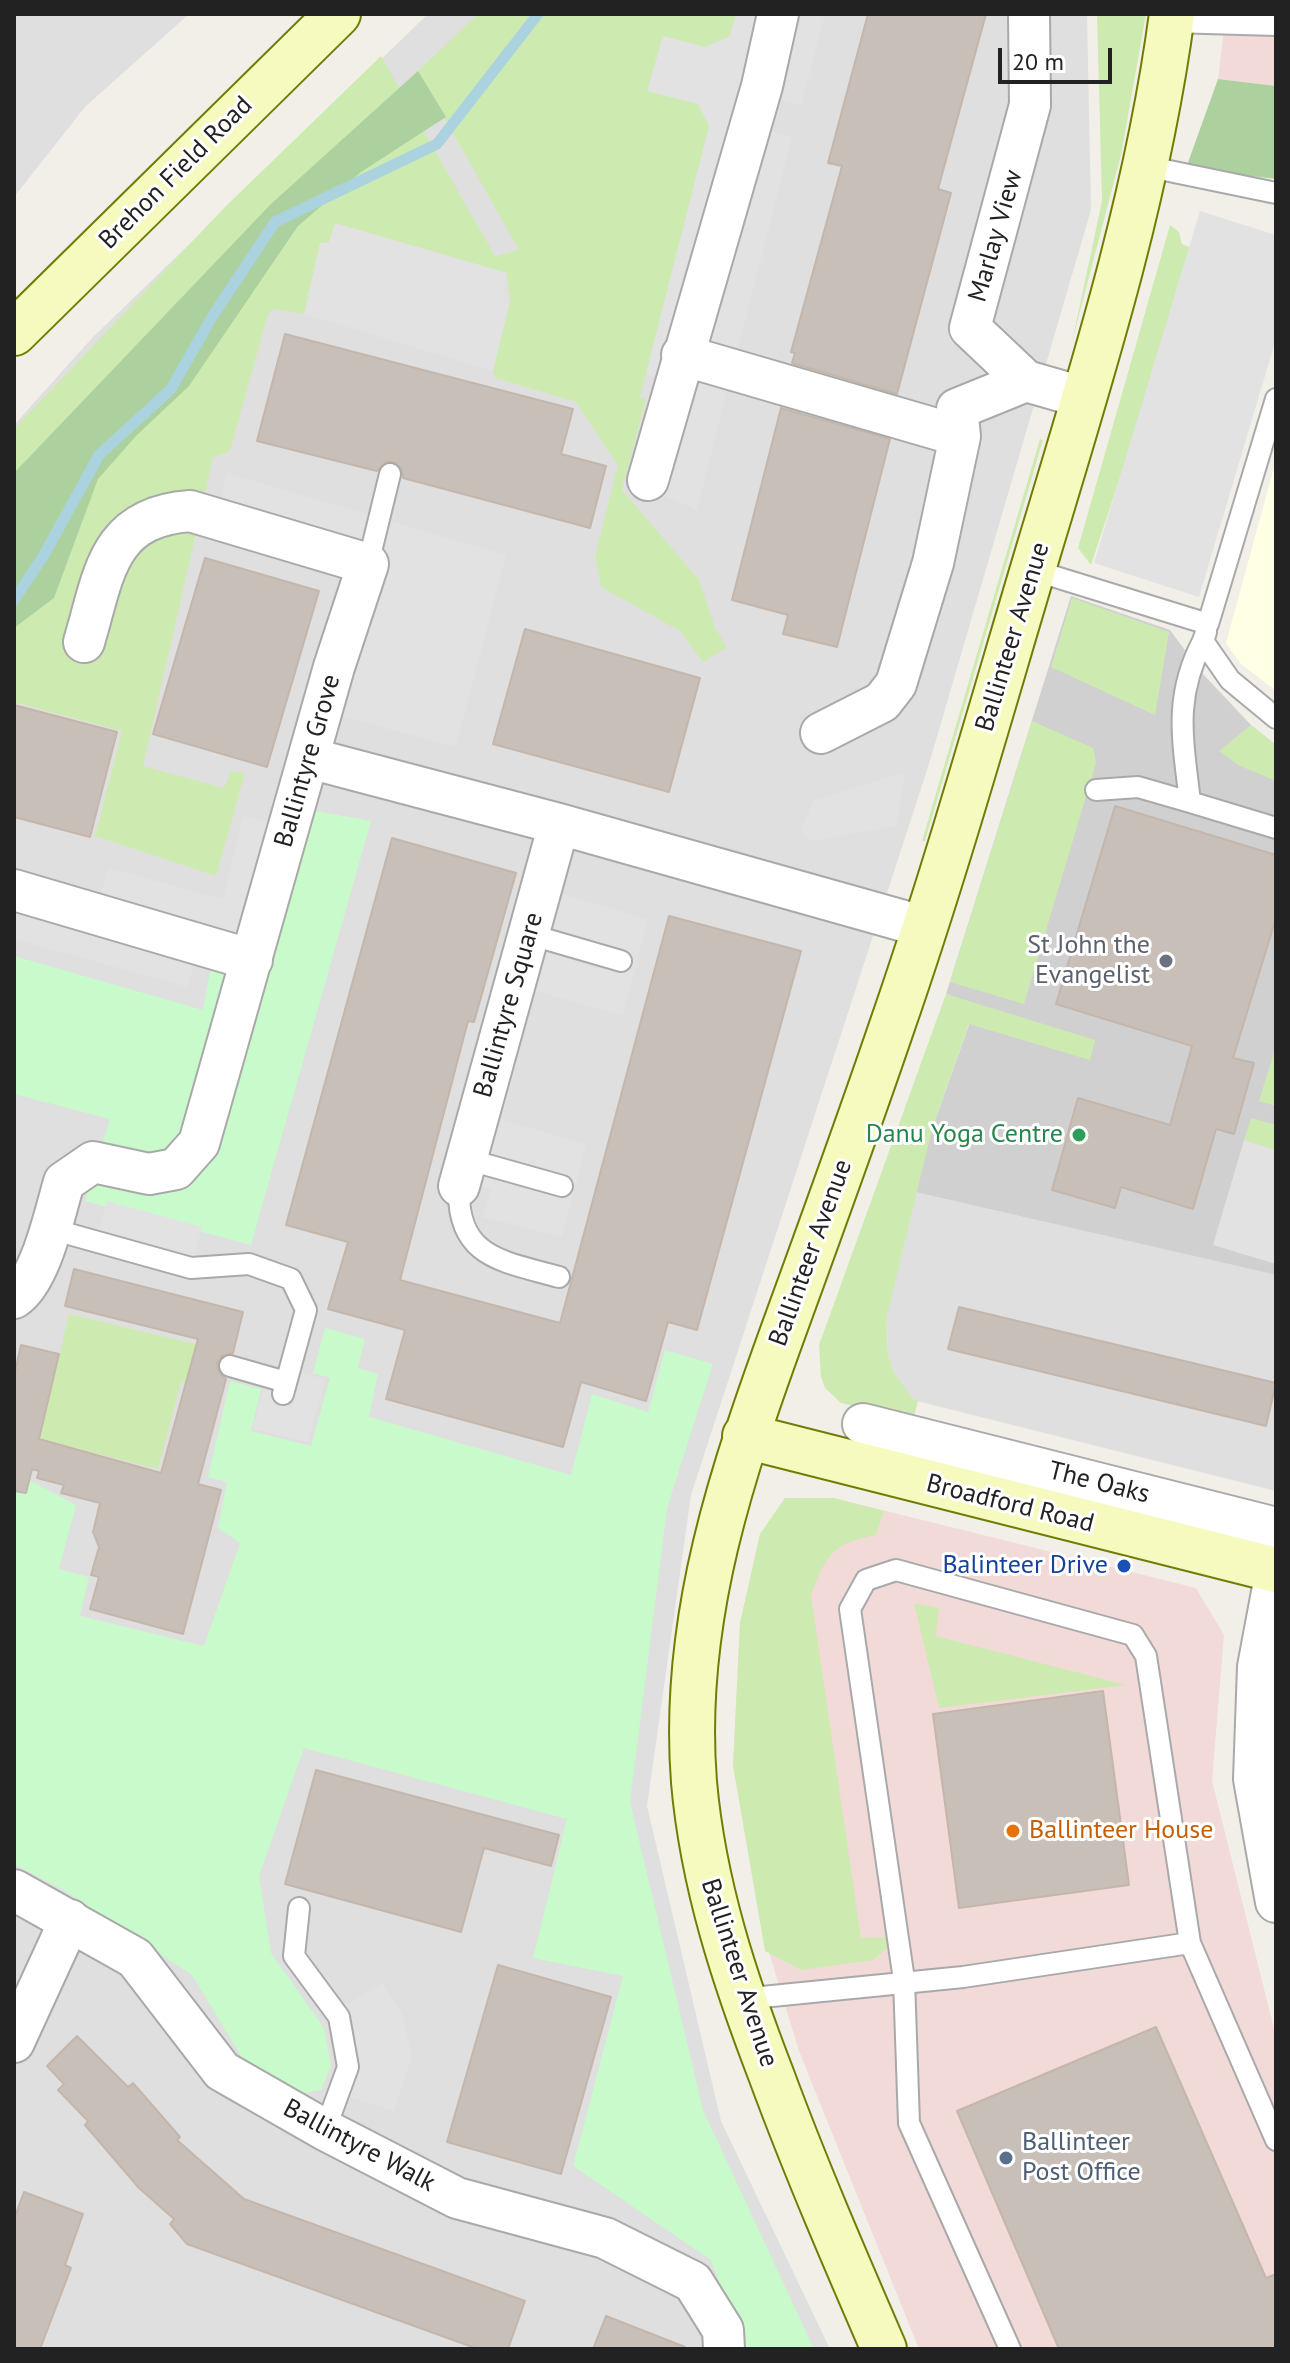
<!DOCTYPE html>
<style>
body{margin:0}
#map{position:relative;width:1290px;height:2363px;overflow:hidden;background:#f2efe9;font-family:"PT Sans",sans-serif}
canvas{display:block}
.frame{position:absolute;inset:0;border:16px solid #222;pointer-events:none}
.scale{position:absolute;left:998px;top:48px;width:114px;height:36px;box-sizing:border-box;border:4px solid #222;border-top:0;padding-left:10px;font-size:24px;line-height:28px;white-space:nowrap;color:#222;-webkit-text-stroke:6px #fff;paint-order:stroke}
</style>
<div id="map">
<canvas width="1290" height="2363"></canvas>
<div class="frame"></div>
<div class="scale">20 m</div>
</div>
<script>
const ctx = document.querySelector('canvas').getContext('2d');
ctx.lineJoin = 'round';
function paint(path, color) { ctx.fillStyle = color; ctx.fill(path, 'evenodd'); }
function stroke(path, color, width, dash) { ctx.strokeStyle = color; ctx.lineWidth = width; ctx.lineCap = dash ? 'butt' : 'round'; ctx.setLineDash(dash || []); ctx.stroke(path); }
function write(font, color, halo, rows, align = 'center') {
  ctx.font = font + ' "PT Sans",sans-serif'; ctx.lineWidth = 6; ctx.setLineDash([]); ctx.textBaseline = 'middle'; ctx.strokeStyle = halo; ctx.fillStyle = color; for (const [text, x, y, turn = 0] of rows) {
    ctx.save(); ctx.translate(x, y); ctx.rotate((+turn || 0) * Math.PI / 180); ctx.textAlign = isNaN(turn) ? turn : align; if (halo) ctx.strokeText(text, 0, 0); ctx.fillText(text, 0, 0); ctx.restore();
  }
}
const residential = new Path2D(`
 M 14,14 L 189,14 L 85,107 L 14,197 Z
 M 428,14 L 1087,14 L 1091,210 L 929,764 L 691,1495 L 647,1806 L 721,2121 L 830,2349 L 14,2349 L 14,425 L 92,338 Z
 M 915,1192 L 1276,1275 L 1276,1491 L 913,1400 L 893,1371 L 888,1353 L 886,1320 Z`);
const commercial = new Path2D(`
 M 1226,14 L 1276,14 L 1276,86 L 1218,79 Z
 M 785,1498 L 834,1498 L 1196,1588 L 1224,1635 L 1212,1781 L 1276,2037 L 1276,2349 L 919,2349 L 799,2051 L 761,1926 L 733,1765 L 740,1623 L 760,1534 Z`);
const education = new Path2D(`
 M 1276,460 L 1276,691 L 1240,663 L 1226,643 Z`);
const religious = new Path2D(`
 M 1071,596 L 1170,630 L 1202,673 L 1251,725 L 1276,745 L 1276,1275 L 915,1192 L 932,1129 L 976,1005 L 946,994 Z`);
const grass = new Path2D(`
 M 478,14 L 736,14 L 730,36 L 705,47 L 647,91 L 699,104 L 709,126 L 640,397 L 646,399 L 622,490 L 699,580 L 715,628 L 727,647 L 703,662 L 680,631 L 601,587 L 595,556 L 618,465 L 576,402 L 495,378 L 493,371 L 510,301 L 507,273 L 331,236 L 329,242 L 320,244 L 304,314 L 273,309 L 268,314 L 230,451 L 213,458 L 143,766 L 224,788 L 231,771 L 245,773 L 216,876 L 95,836 L 122,731 L 14,702 L 14,429 L 225,207 L 381,56 L 495,256 L 519,250 L 418,71 Z
 M 1097,14 L 1146,14 L 1121,155 L 1072,342 L 1102,201 Z
 M 1170,225 L 1179,232 L 1182,244 L 1191,248 L 1149,390 L 1091,565 L 1078,548 Z
 M 1040,439 L 1043,440 L 925,841 L 922,841 Z
 M 1072,598 L 1169,632 L 1155,715 L 1051,667 Z
 M 1032,721 L 1093,748 L 1096,763 L 1024,1004 L 950,982 Z
 M 1251,725 L 1276,745 L 1276,781 L 1238,765 L 1219,751 Z
 M 946,994 L 1095,1040 L 1090,1060 L 969,1024 L 932,1129 L 886,1320 L 888,1353 L 893,1371 L 913,1399 L 918,1401 L 913,1420 L 841,1403 L 825,1388 L 821,1377 L 819,1345 Z
 M 1276,1046 L 1276,1106 L 1259,1101 Z
 M 1251,1118 L 1276,1125 L 1276,1150 L 1244,1140 Z
 M 69,1314 L 229,1352 L 221,1391 L 181,1382 L 158,1469 L 40,1439 Z
 M 785,1498 L 834,1498 L 884,1511 L 876,1535 C 832,1543 826,1556 811,1595 L 861,1938 L 887,1937 L 887,1948 L 873,1960 L 801,1970 L 765,1951 L 733,1765 L 740,1623 L 760,1534 Z
 M 914,1603 L 939,1608 L 936,1636 L 1126,1685 L 939,1708 Z`);
const forest = new Path2D(`
 M 418,71 L 446,117 L 361,172 L 298,226 L 189,386 L 136,436 L 98,479 L 54,598 L 14,628 L 14,473 L 271,204 Z
 M 1218,79 L 1276,86 L 1276,179 L 1186,168 Z`);
const park = new Path2D(`
 M 305,809 L 371,821 L 251,1245 L 85,1201 L 110,1119 L 14,1094 L 14,956 L 203,1010 L 212,960 Z
 M 325,1328 L 365,1339 L 358,1368 L 378,1374 L 369,1417 L 571,1475 L 592,1394 L 648,1412 L 665,1350 L 713,1364 L 667,1508 L 630,1802 L 703,2110 L 814,2349 L 743,2349 L 711,2260 L 573,2166 L 623,1976 L 533,1958 L 567,1819 L 304,1748 L 259,1876 L 271,1953 L 324,2028 L 331,2066 L 321,2090 L 288,2096 L 251,2072 L 192,1975 L 65,1891 L 14,1864 L 14,1477 L 35,1483 L 76,1505 L 59,1569 L 89,1577 L 80,1616 L 204,1646 L 240,1543 L 218,1528 L 227,1482 L 208,1477 L 230,1381 L 261,1389 L 251,1431 L 311,1446 L 330,1378 L 313,1373 Z`);
const parking = new Path2D(`
 M 736,14 L 825,14 L 801,105 L 780,100 L 765,116 L 772,131 L 792,137 L 697,510 L 657,493 L 686,386 L 646,374 L 709,126 L 698,104 L 647,91 L 663,36 L 705,47 L 730,36 Z
 M 1200,211 L 1276,235 L 1276,339 L 1199,597 L 1094,563 Z
 M 335,223 L 507,273 L 503,289 L 510,301 L 493,371 L 304,314 L 320,243 L 329,242 Z
 M 227,473 L 506,555 L 456,747 L 322,711 L 367,564 L 215,520 Z
 M 905,772 L 897,826 L 812,841 L 800,831 L 814,800 Z
 M 243,816 L 271,823 L 240,943 L 199,945 L 188,987 L 14,939 L 14,890 L 95,913 L 108,868 L 223,899 Z
 M 541,888 L 648,919 L 623,1016 L 535,991 L 502,1120 L 586,1144 L 562,1237 L 483,1217 L 491,1189 L 461,1180 Z
 M 1244,1140 L 1276,1150 L 1276,1264 L 1213,1245 Z
 M 107,1201 L 202,1227 L 191,1268 L 96,1242 Z
 M 297,1372 L 325,1379 L 308,1442 L 253,1429 L 263,1389 L 291,1396 Z
 M 383,1983 L 402,2014 L 412,2055 L 394,2111 L 338,2093 L 348,2067 L 334,2011 Z`);
const stream = new Path2D(`
 M 14,600 L 44,555 L 99,455 L 171,389 L 212,317 L 275,222 L 437,144 L 538,14`);
const building = new Path2D(`
 M 868,14 L 986,14 L 938,189 L 951,193 L 897,394 L 792,363 L 795,353 L 791,352 L 842,166 L 828,163 Z
 M 285,334 L 573,409 L 561,454 L 606,466 L 590,528 L 403,478 L 402,470 L 394,462 L 386,462 L 377,471 L 257,441 Z
 M 781,408 L 890,439 L 837,647 L 783,634 L 788,615 L 732,600 Z
 M 205,558 L 319,591 L 267,767 L 153,734 Z
 M 525,629 L 700,678 L 669,792 L 493,744 Z
 M 14,705 L 117,732 L 90,837 L 14,817 Z
 M 1115,806 L 1276,855 L 1276,918 L 1233,1058 L 1254,1063 L 1234,1134 L 1216,1129 L 1193,1209 L 1121,1187 L 1115,1208 L 1052,1190 L 1078,1098 L 1170,1125 L 1192,1046 L 1056,1004 Z
 M 392,838 L 516,873 L 474,1022 L 468,1021 L 400,1280 L 560,1323 L 669,916 L 801,951 L 697,1330 L 668,1322 L 646,1401 L 581,1382 L 563,1447 L 386,1399 L 405,1330 L 328,1309 L 348,1242 L 286,1225 Z
 M 74,1269 L 243,1312 L 233,1353 L 222,1356 L 217,1363 L 220,1374 L 226,1379 L 198,1484 L 221,1490 L 183,1634 L 90,1609 L 99,1577 L 91,1575 L 99,1547 L 93,1532 L 100,1503 L 61,1493 L 64,1485 L 37,1478 L 39,1471 L 32,1469 L 26,1493 L 14,1491 L 14,1376 L 21,1345 L 59,1354 L 39,1439 L 161,1473 L 198,1339 L 65,1306 Z
 M 959,1307 L 1276,1383 L 1266,1426 L 948,1349 Z
 M 1103,1691 L 1129,1885 L 959,1908 L 933,1714 Z
 M 316,1770 L 559,1835 L 551,1866 L 484,1848 L 461,1932 L 285,1884 Z
 M 498,1965 L 611,1997 L 561,2174 L 447,2142 Z
 M 1156,2027 L 1266,2278 L 1276,2274 L 1276,2349 L 1059,2349 L 957,2111 Z
 M 77,2036 L 128,2087 L 133,2083 L 180,2137 L 177,2140 L 244,2199 L 525,2301 L 508,2349 L 478,2349 L 187,2244 L 170,2224 L 174,2219 L 139,2188 L 85,2125 L 88,2121 L 58,2090 L 64,2084 L 47,2066 Z
 M 24,2192 L 83,2214 L 65,2265 L 71,2268 L 40,2349 L 14,2349 L 14,2219 Z
 M 606,2316 L 685,2347 L 685,2349 L 593,2349 Z`);
const lane = new Path2D(`
 M 1171,22 L 1276,25
 M 1145,166 L 1276,193
 M 368,564 L 390,474
 M 1033,570 L 1208,624 L 1276,399
 M 1206,632 L 1203,641 L 1230,680 L 1276,718
 M 1203,641 C 1173,698 1183,740 1190,802 L 1276,828
 M 1096,790 L 1138,787 L 1190,802
 M 528,934 L 621,961
 M 466,1159 L 562,1186
 M 459,1186 C 456,1258 502,1261 559,1277
 M 51,1229 L 191,1268 L 249,1264 L 291,1279 L 306,1310 L 283,1394
 M 230,1366 L 286,1382
 M 299,1908 L 294,1956 L 339,2017 L 348,2067 L 325,2130
 M 742,1999 L 963,1977 L 1190,1943
 M 1010,2349 L 909,2123 L 904,1980 L 850,1609 L 866,1580 L 896,1570 L 1133,1635 L 1146,1656 L 1190,1943 L 1276,2140`);
const street = new Path2D(`
 M 682,355 L 960,436
 M 1026,381 L 1085,398
 M 648,480 L 762,86 L 778,14
 M 821,733 L 882,702 L 896,684 L 933,563 L 960,436 L 957,409 L 1026,381 L 970,328 L 1030,105 L 1029,14
 M 309,758 L 559,824 L 925,927
 M 14,890 L 252,960
 M 459,1186 L 559,824
 M 14,1298 C 41,1281 55,1212 64,1182 L 93,1162 L 149,1174 L 176,1169 L 199,1143 L 334,667 L 368,564 L 190,511 C 106,517 104,576 84,642
 M 863,1424 L 1276,1528
 M 1276,1571 L 1258,1667 L 1254,1779 L 1276,1902
 M 14,1890 L 135,1958 L 222,2071 L 325,2130 L 457,2198 L 605,2238 L 693,2282 L 723,2330 L 724,2349
 M 14,2042 L 70,1920`);
const secondary = new Path2D(`
 M 14,333 L 338,14
 M 745,1436 L 1276,1570
 M 884,2349 C 845,2259 806,2169 772,2077 C 735,1981 703,1885 694,1782 C 681,1619 733,1469 788,1318 C 823,1222 858,1126 891,1029 C 946,871 991,709 1039,549 C 1092,373 1148,196 1172,14`);
const markers = [
 [1166,961,8,"#6b7280"],
 [1079,1135,8,"#2e9e5b"],
 [1124,1566,8,"#1a4fb4"],
 [1013,1831,8,"#e8710a"],
 [1006,2158,8,"#5c6f8a"]
];
const streetNames = [
 ["Brehon Field Road",176,173,-45],
 ["Marlay View",996,236,-74],
 ["Ballinteer Avenue",1013,637,-73],
 ["Ballintyre Grove",308,761,-74],
 ["Ballintyre Square",509,1005,-74],
 ["Ballinteer Avenue",811,1253,-70],
 ["The Oaks",1099,1483,14],
 ["Broadford Road",1010,1504,14],
 ["Ballinteer Avenue",739,1973,72],
 ["Ballintyre Walk",359,2146,28]
];
const worshipNames = [
 ["St John the",1150,946],
 ["Evangelist",1150,976]
];
const leisureNames = [
 ["Danu Yoga Centre",1063,1135]
];
const transitNames = [
 ["Balinteer Drive",1108,1566]
];
const foodNames = [
 ["Ballinteer House",1029,1831]
];
const serviceNames = [
 ["Ballinteer",1022,2143],
 ["Post Office",1022,2173]
];
paint(residential, '#e0dfdf');
paint(commercial, '#f2dad9');
paint(education, '#ffffe5');
paint(religious, '#d0d0d0');
paint(grass, '#cdebb0');
paint(forest, '#add19e');
paint(park, '#c8facc');
paint(parking, '#e2e2e2');
stroke(stream, '#aad3df', 11);
paint(building, '#c7bfb8');
stroke(building, '#c4b6ab', 2);
stroke(lane, '#a9a9a9', 24);
stroke(street, '#a9a9a9', 44);
stroke(secondary, '#707d05', 48);
stroke(lane, '#fff', 20);
stroke(street, '#fff', 40);
stroke(secondary, '#f7fabf', 44);
for (const [x, y, r, color] of markers) { const dot = new Path2D(); dot.arc(x, y, r, 0, 2 * Math.PI); ctx.fillStyle = color; ctx.fill(dot); stroke(dot, '#fff', 3); }
write('26px', '#222', '#fff', streetNames);
write('26px', '#5b616d', '#fff', worshipNames, 'right');
write('26px', '#27864d', '#fff', leisureNames, 'right');
write('26px', '#164399', '#fff', transitNames, 'right');
write('26px', '#c56008', '#fff', foodNames, 'left');
write('26px', '#4e5e75', '#fff', serviceNames, 'left');
</script>
